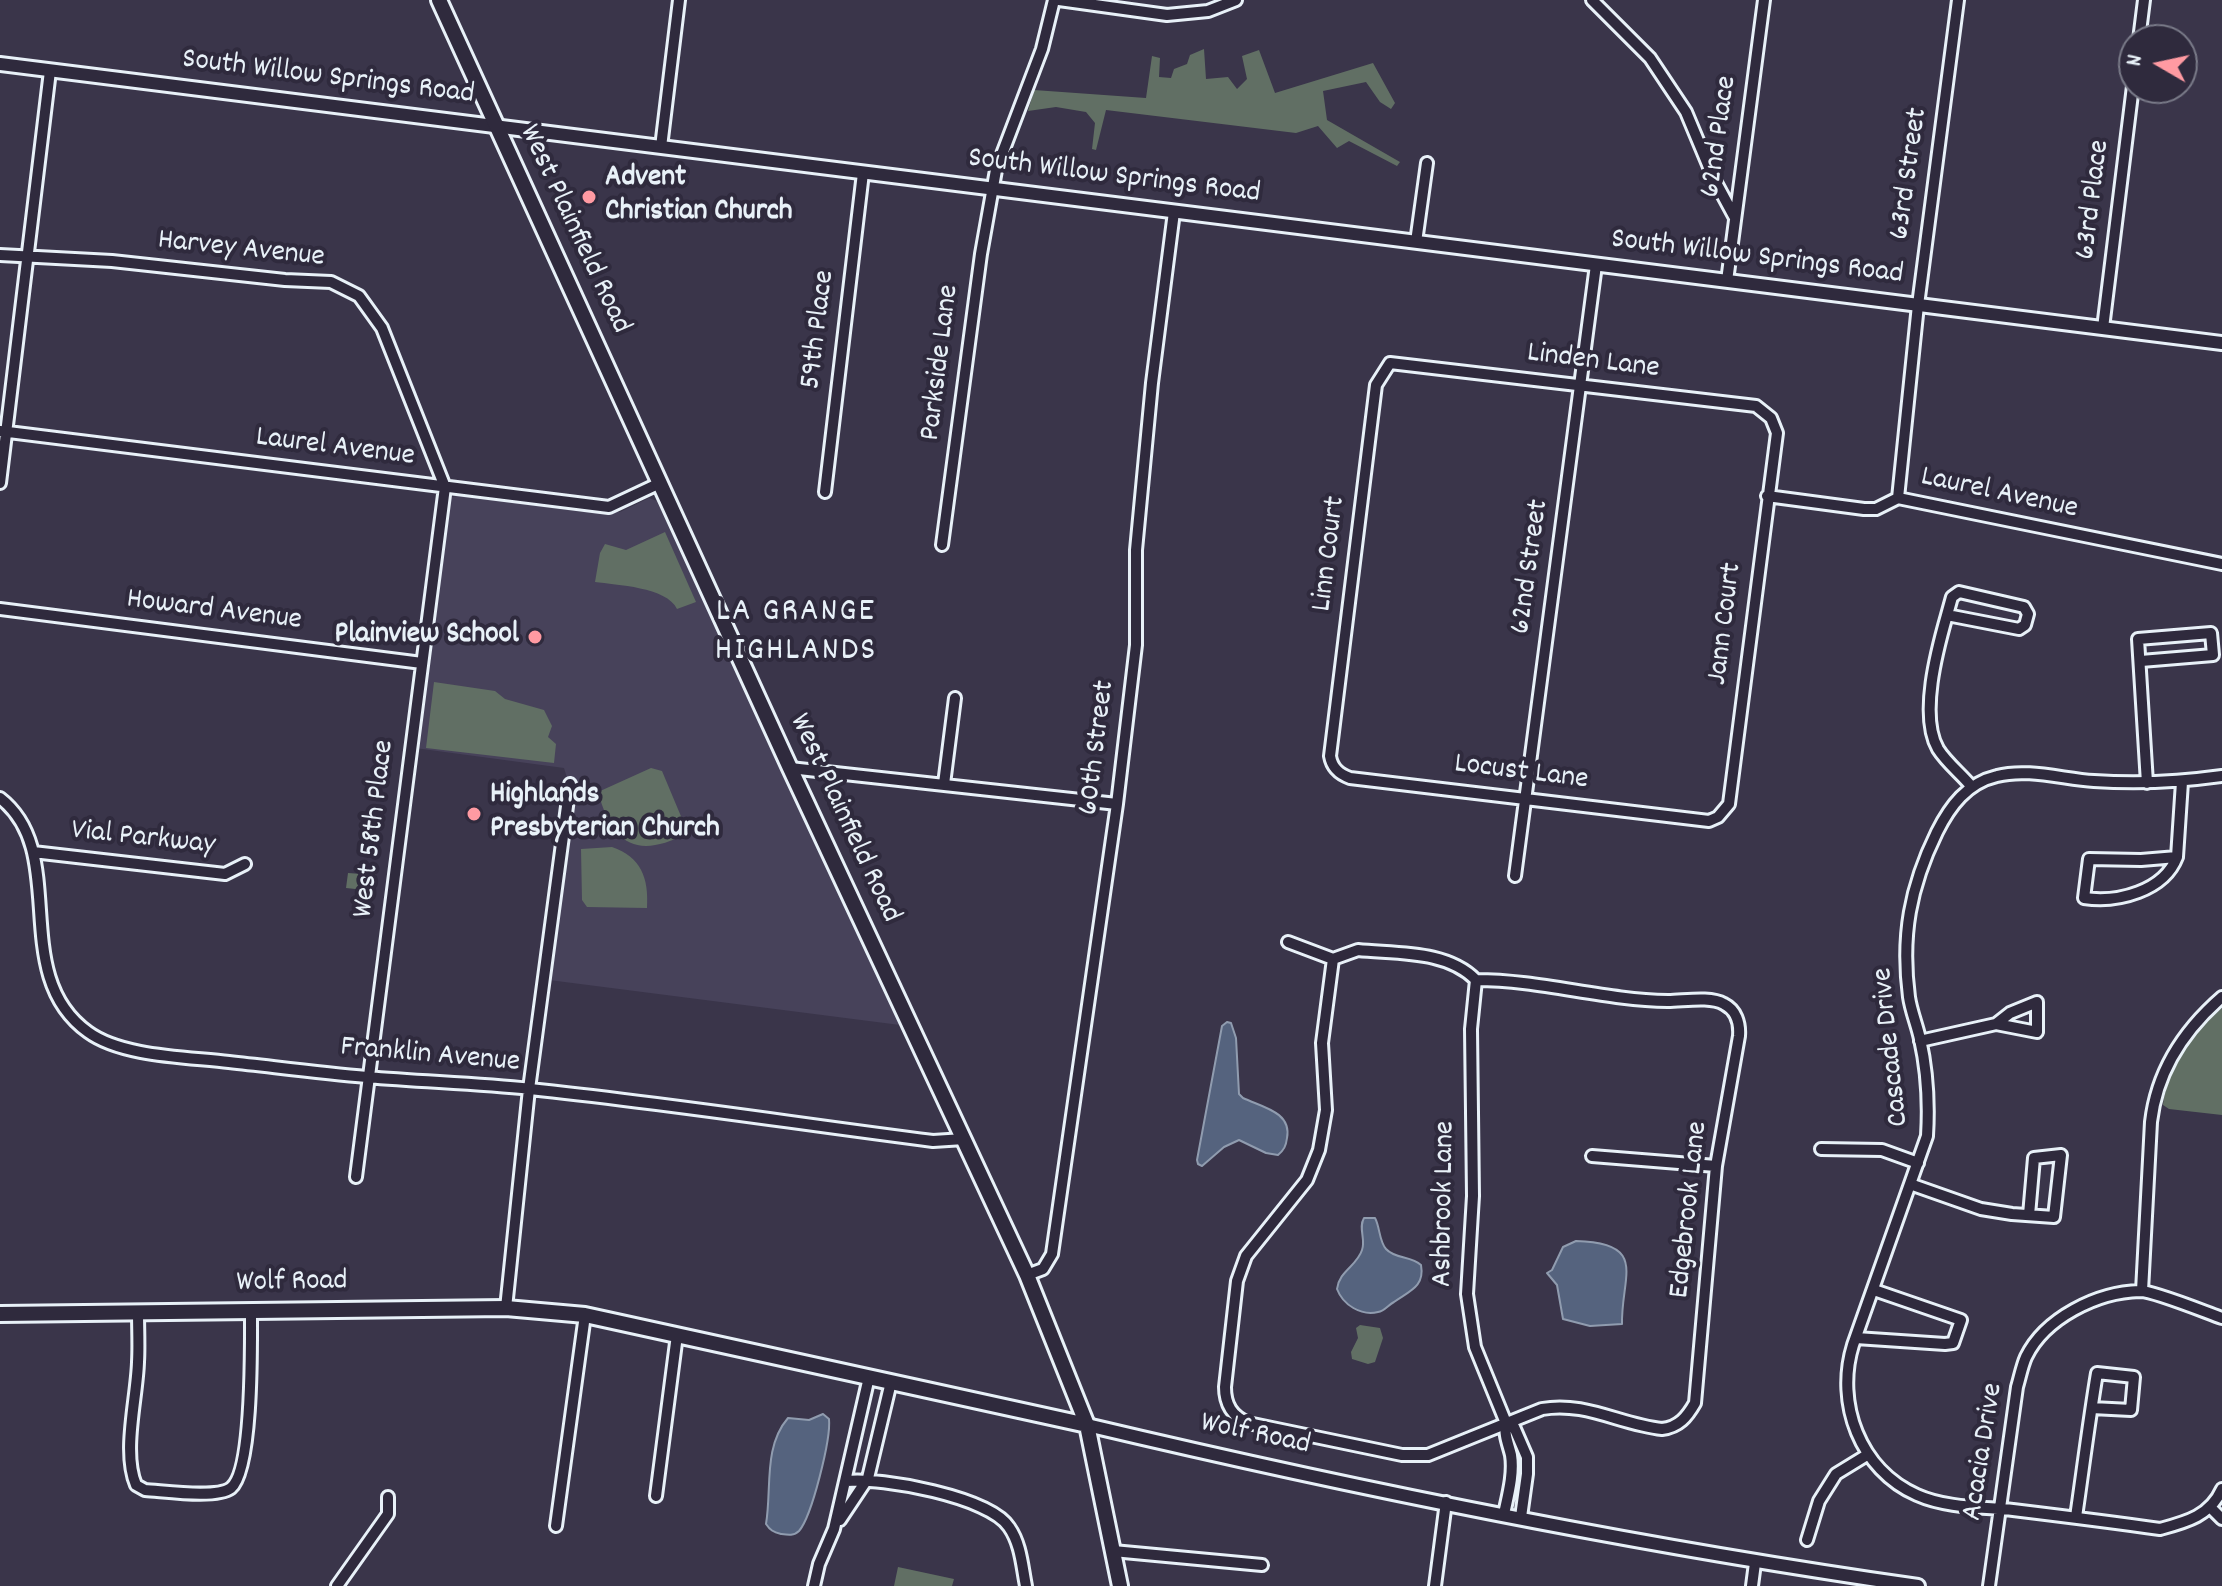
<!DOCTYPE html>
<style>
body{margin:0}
#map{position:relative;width:2222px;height:1586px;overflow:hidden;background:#3a354a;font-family:Dekko,sans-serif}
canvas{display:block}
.north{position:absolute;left:2118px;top:24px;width:80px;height:80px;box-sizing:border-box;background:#2f2a3d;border:2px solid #797a88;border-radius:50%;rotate:279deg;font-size:22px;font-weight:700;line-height:32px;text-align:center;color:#e8f1f8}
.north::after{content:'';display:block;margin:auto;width:28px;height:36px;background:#ff9aa2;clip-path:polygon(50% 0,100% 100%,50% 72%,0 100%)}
</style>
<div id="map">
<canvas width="2222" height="1586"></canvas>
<div class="north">N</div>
</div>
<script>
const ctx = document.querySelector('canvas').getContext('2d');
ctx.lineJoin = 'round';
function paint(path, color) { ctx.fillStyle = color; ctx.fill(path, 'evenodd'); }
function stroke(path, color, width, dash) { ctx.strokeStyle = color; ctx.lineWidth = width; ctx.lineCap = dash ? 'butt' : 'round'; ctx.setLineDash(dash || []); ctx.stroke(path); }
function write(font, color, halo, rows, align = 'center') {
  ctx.font = font + ' Dekko,sans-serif'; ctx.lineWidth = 8; ctx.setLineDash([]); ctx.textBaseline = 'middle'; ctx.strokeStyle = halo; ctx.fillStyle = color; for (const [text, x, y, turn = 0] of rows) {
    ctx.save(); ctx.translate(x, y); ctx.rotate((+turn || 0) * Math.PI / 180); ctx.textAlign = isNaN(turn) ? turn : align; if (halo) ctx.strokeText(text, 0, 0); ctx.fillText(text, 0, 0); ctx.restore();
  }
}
const built = new Path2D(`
 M 461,495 L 582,512 L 620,512 L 649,498 L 657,501 L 900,1025 L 549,980 L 573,797 L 564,768 L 415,748 L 448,498 Z`);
const green = new Path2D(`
 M 1204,49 L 1206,79 L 1228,77 L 1237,89 L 1247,79 L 1242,56 L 1259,50 L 1275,93 L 1373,63 L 1395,103 L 1391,109 L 1380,102 L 1366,82 L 1323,91 L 1327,120 L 1400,162 L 1397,166 L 1349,141 L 1337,148 L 1318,126 L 1296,133 L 1106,110 L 1096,150 L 1092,149 L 1095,123 L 1086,112 L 1056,107 L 1028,111 L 1034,90 L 1146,98 L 1152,56 L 1160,58 L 1159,77 L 1171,78 L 1174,69 L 1187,64 L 1190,55 Z
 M 665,532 L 696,602 L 677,609 C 667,587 616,585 595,582 L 600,553 L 605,544 L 626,550 Z
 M 434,682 L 495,691 L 505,699 L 544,710 L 552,726 L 548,737 L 556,744 L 554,763 L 426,748 Z
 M 651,768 L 662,771 L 688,833 C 638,859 613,846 598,792 Z
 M 612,847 C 641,857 649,878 647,908 L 587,907 L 582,900 L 581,849 Z
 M 364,863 L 377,865 L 374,891 L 346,888 L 348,873 L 362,874 Z
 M 2222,1008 L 2222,1115 L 2169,1109 L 2163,1105 C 2167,1069 2194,1030 2222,1008 Z
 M 1360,1325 L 1380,1328 L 1383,1338 L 1375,1362 L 1368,1364 L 1352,1359 L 1351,1352 L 1358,1338 L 1356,1328 Z
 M 898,1567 L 954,1579 L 952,1586 L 894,1586 Z`);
const water = new Path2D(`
 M 1227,1022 L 1231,1023 L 1236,1038 L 1239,1094 L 1243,1098 C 1262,1107 1292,1112 1287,1138 C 1286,1146 1284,1150 1278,1155 L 1266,1153 L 1239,1140 L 1224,1147 L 1202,1166 L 1198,1164 L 1197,1160 L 1222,1026 Z
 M 1364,1218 L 1375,1218 C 1380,1227 1379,1241 1386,1249 C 1395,1259 1411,1256 1421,1265 C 1425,1287 1409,1291 1394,1302 C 1388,1305 1385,1311 1378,1312 C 1361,1316 1343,1305 1337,1289 C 1339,1271 1357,1266 1362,1250 C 1366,1239 1358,1228 1364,1218 Z
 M 1576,1241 C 1649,1243 1621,1276 1622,1324 L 1590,1326 L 1563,1319 L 1557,1285 L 1547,1273 L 1552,1270 L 1563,1247 Z
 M 823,1414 L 829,1419 C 831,1439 812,1516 799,1531 C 794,1536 788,1535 781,1534 C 773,1532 770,1530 766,1524 C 772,1489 763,1447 788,1418 L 809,1420 Z`);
const minor = new Path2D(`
 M 1059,0 L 1167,15 L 1208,11 L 1236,0
 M 1592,0 L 1650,58 L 1686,112 L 1714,179 L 1734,216
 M 2139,40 L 2144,0
 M 661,147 L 679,0
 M 1416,242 L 1427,163
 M 0,255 L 112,261 L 285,280 L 331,282 L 359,296 L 382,328 L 445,487 L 356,1177
 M 1727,281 L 1764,0
 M 2103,328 L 2134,78
 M 1390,363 L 1756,406 L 1771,418 L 1777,433 L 1729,804 L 1718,817 L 1709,821 L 1350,778 C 1339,774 1332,768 1330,756 L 1376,385 Z
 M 0,431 L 609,507 L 660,483
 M 0,483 L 50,71
 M 825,492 L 863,173
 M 1767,496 L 1864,509 L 1876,509 L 1898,498 L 2222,564
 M 1898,498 L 1918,305 L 1958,0
 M 942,545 L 981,254 L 996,170 L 1042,49 L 1054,0
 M 1959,592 L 2024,607 L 2028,614 L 2025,625 L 2019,629 L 1947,615 L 1952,597 Z
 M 0,609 L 422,663
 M 1947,615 C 1937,650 1919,716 1938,749 C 1946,762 1961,774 1971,786
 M 2141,661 L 2213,655 L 2211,633 L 2138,639 L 2147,783
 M 790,768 L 1117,804
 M 2222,776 C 2179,782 2137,784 2094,781 C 2063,779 2027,768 1997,776 C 1967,783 1950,806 1937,832 C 1910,887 1901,936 1909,997 C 1911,1011 1917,1025 1920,1039 C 1927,1070 1929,1104 1927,1136 L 1853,1345 C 1835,1403 1860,1470 1917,1495 C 1946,1508 1982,1507 2013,1510 C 2062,1516 2111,1522 2160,1529 C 2186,1522 2210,1516 2222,1489
 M 944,784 L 955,698
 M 0,798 C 71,853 7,974 88,1032 C 122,1057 188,1057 229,1062 C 275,1067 321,1073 367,1077 C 422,1082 476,1083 530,1089 C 665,1103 799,1124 933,1141 L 964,1139
 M 33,852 L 225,874 L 245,864
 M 2177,857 C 2164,891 2118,903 2084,898 L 2089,859 L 2141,860 L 2177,857 L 2182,782
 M 1515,876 L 1596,265
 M 1288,942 L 1333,959
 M 1358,950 C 1397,954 1447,950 1476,980 C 1541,980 1603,1000 1668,1001 C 1684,1001 1710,996 1724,1004 C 1736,1010 1740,1023 1739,1036 L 1716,1166 L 1695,1403 C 1687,1417 1679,1427 1662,1429 C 1621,1425 1585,1401 1542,1409 L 1428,1455 L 1402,1455 L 1248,1423 C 1232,1416 1225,1405 1225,1387 L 1237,1281 L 1246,1256 L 1307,1180 L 1319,1150 L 1326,1110 L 1322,1043 L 1333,959 Z
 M 1476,980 L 1471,1029 L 1473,1196 L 1467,1294 L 1475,1347 L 1506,1423 C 1504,1435 1508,1443 1511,1455 C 1514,1474 1508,1495 1504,1514
 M 1920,1041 L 1996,1024 L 2037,1032 L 2037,1002 L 2010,1013 L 1996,1024
 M 1821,1149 L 1882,1150 L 1918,1163
 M 1592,1156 L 1716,1166
 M 1910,1184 L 1981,1209 L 2012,1214 L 2054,1217 L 2061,1155 L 2034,1158 L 2029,1215
 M 1027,1275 L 1043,1269 L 1052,1254 L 1117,804 L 1136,645 L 1136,550 L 1152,383 L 1174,212
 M 2142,1291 L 2151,1122 C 2157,1070 2184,1030 2222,997
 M 506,1308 L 529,1089 L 570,784
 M 138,1312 C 138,1329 139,1346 138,1362 C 137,1398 122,1452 136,1485 L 145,1490 C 164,1491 217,1499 231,1488 C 253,1470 251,1341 251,1310
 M 1856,1338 L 1945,1344 L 1953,1343 L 1961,1320 L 1874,1290
 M 1506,1423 L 1514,1427 L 1527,1457 L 1527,1474 L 1521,1517
 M 847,1481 C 881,1477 990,1497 1009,1527 C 1021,1544 1022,1566 1026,1586
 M 656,1496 L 677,1335
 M 2211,1508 L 2222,1519
 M 2076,1517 C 2083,1469 2089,1421 2097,1373 L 2134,1377 L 2131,1410 L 2092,1408
 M 840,1520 L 868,1478 L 891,1382
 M 556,1526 L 585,1315
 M 1807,1540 L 1819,1501 L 1836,1474 L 1867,1455
 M 1113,1551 L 1262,1565
 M 337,1586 L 388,1514 L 388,1497
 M 814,1586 L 819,1564 L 834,1529 L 869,1377
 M 1435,1586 L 1446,1502
 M 1752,1586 L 1755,1563
 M 1989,1586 L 2017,1387 C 2020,1377 2022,1366 2026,1357 C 2045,1318 2097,1292 2140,1291 C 2154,1291 2205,1312 2222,1318`);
const tertiary = new Path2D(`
 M 0,64 L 2222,343
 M 1087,1425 C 1361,1490 1639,1546 1918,1586`);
const secondary = new Path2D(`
 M 439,0 L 790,768 L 1027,1275 L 1087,1425 L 1120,1586
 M 0,1314 L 506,1308 L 585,1315 L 1087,1425`);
const markers = [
 [589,197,8,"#ff9aa2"],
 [535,637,8,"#ff9aa2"],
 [474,814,8,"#ff9aa2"]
];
const streetNames = [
 ["South Willow Springs Road",328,79,7],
 ["62nd Place",1721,137,-82],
 ["63rd Street",1911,174,-82],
 ["South Willow Springs Road",1114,178,7],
 ["63rd Place",2095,200,-83],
 ["West Plainfield Road",573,230,65],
 ["Harvey Avenue",241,251,6],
 ["South Willow Springs Road",1757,259,7],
 ["59th Place",820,330,-83],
 ["Parkside Lane",942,363,-83],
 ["Linden Lane",1593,363,7],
 ["Laurel Avenue",335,449,7],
 ["Laurel Avenue",1999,495,12],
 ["Linn Court",1331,554,-83],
 ["62nd Street",1532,567,-82],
 ["Howard Avenue",214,612,7],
 ["Jann Court",1727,624,-83],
 ["60th Street",1099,748,-83],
 ["Locust Lane",1521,774,7],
 ["West Plainfield Road",843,819,65],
 ["West 58th Place",376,829,-83],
 ["Vial Parkway",143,840,6],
 ["Cascade Drive",1893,1047,-96],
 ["Franklin Avenue",430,1057,5],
 ["Ashbrook Lane",1446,1204,-89],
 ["Edgebrook Lane",1691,1210,-84],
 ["Wolf Road",292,1284,-1],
 ["Wolf Road",1255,1436,12],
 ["Acacia Drive",1985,1452,-81]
];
const poiNames = [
 ["Advent",605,180],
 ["Christian Church",605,214],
 ["Plainview School",519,637,"right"],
 ["Highlands",490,797],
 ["Presbyterian Church",490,831]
];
const quarterNames = [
 ["LA GRANGE",796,614],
 ["HIGHLANDS",796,653]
];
paint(built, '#47425a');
paint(green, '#616f64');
paint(water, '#55637e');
stroke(water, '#909caf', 2);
stroke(minor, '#e8f1f8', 16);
stroke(tertiary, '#e8f1f8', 18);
stroke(secondary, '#e8f1f8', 20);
stroke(minor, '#2f2a3d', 10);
stroke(tertiary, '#2f2a3d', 12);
stroke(secondary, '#2f2a3d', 14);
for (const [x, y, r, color] of markers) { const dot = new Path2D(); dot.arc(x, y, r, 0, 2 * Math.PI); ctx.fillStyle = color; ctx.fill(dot); stroke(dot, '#2f2a3d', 3); }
write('30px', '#e8f1f8', '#2f2a3d', streetNames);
write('bold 30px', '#e8f1f8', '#2f2a3d', poiNames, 'left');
ctx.letterSpacing = '2px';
write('34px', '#e8f1f8', '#2f2a3d', quarterNames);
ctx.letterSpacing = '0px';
</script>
